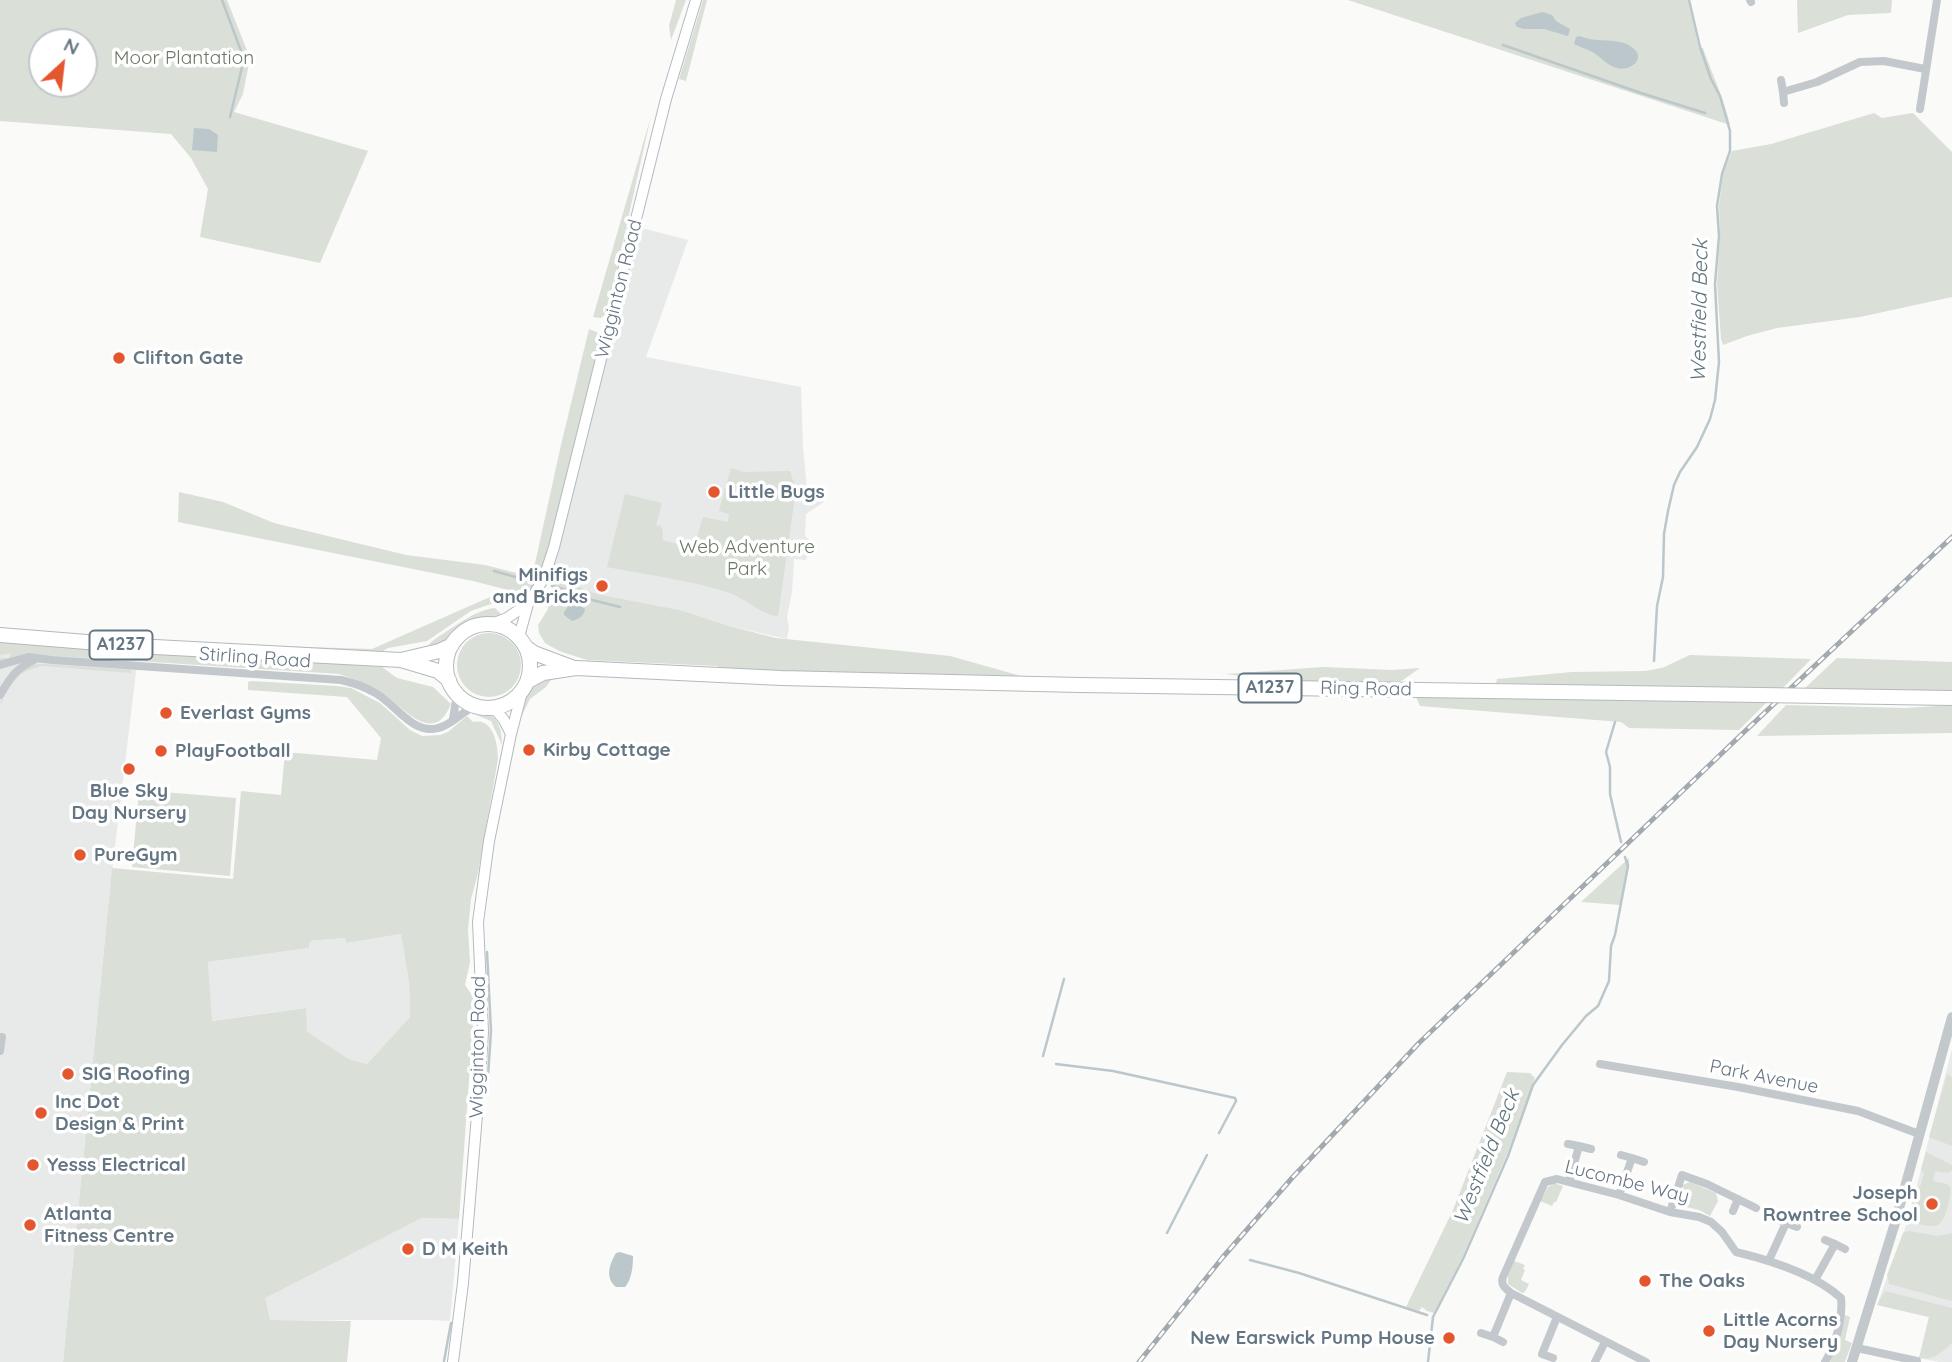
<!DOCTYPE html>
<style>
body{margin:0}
#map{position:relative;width:1952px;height:1362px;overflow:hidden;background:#fafaf8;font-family:Quicksand,sans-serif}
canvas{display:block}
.north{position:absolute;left:28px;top:28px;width:70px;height:70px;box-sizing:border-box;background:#fff;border:2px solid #c1c8cd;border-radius:50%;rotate:27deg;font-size:19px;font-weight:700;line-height:28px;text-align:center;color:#657683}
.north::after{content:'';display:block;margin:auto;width:24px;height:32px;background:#e4572e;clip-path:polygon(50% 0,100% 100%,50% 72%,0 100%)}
</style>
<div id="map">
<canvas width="1952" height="1362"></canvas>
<div class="north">N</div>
</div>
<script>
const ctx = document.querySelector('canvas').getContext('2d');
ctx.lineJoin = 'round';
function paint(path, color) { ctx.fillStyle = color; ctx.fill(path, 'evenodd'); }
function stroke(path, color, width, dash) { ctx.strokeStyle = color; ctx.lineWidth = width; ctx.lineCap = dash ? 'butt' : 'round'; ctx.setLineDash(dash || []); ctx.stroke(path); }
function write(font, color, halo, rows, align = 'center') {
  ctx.font = font + ' Quicksand,sans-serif'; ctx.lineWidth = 7; ctx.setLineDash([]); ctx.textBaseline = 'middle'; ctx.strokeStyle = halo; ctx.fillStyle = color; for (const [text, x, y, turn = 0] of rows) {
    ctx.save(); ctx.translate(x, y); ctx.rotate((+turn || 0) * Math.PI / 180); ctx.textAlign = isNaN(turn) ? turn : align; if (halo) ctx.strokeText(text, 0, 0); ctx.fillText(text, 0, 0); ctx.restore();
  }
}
const built = new Path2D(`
 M 627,224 L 688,240 L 646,357 L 801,387 L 803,447 L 807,489 L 824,502 L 806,514 L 805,536 L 811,541 L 806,560 L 794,559 L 792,592 L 787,617 L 789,627 L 787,639 L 729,626 L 680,610 L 597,594 L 542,570 L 601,342 Z
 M 0,644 L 138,655 L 109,897 L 63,1362 L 0,1362 Z
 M 401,934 L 409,982 L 410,1017 L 367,1064 L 349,1059 L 306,1032 L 305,1008 L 211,1021 L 208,962 L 309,948 L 310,941 L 346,938 L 348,943 Z
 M 1952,1049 L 1952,1362 L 1939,1362 L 1919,1358 L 1929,1317 L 1877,1305 L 1908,1220 Z
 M 422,1218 L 459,1219 L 450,1321 L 429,1320 L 270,1320 L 264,1298 Z`);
const green = new Path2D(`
 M 0,0 L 227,0 L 250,58 L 243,94 L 234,112 L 368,151 L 320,263 L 200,237 L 208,189 L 191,158 L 171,134 L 0,121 ZM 42,42 L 84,42 L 84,84 L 42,84 Z
 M 676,0 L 686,0 L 671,40 L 669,26 Z
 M 703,0 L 707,0 L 686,81 L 679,79 Z
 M 1348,0 L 1688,0 L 1699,48 L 1703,48 C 1712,74 1724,98 1730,125 Z
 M 1797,0 L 1892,0 L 1891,13 L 1848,15 L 1798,33 Z
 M 1874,113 L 1882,118 L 1913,113 L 1952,152 L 1952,297 L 1860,317 L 1777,328 L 1747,336 L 1723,345 L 1721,339 L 1717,284 L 1720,236 L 1719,206 L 1723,174 L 1732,151 L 1771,144 Z
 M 651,116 L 607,313 L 601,318 L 593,317 Z
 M 589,329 L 601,334 L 601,342 L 544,566 L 531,592 L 527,595 L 473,581 L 178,522 L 179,492 L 223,502 L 274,523 L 406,555 L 485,565 L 532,577 L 561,445 Z
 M 731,468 L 744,472 L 790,471 L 795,487 L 794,503 L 778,616 C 766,617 744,598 730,593 C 691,580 647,575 607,567 L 625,494 L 662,503 L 656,525 L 661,526 L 663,532 L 662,540 L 689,547 L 691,540 L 696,540 L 703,517 L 728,522 L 729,514 L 719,511 Z
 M 557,577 L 597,594 L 680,610 L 729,626 L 776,638 L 950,656 L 1021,676 L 727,670 L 717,666 L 587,660 L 559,651 L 545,643 L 539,633 L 538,625 L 548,609 L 549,598 Z
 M 499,593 L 508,595 L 512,599 L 510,602 L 491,604 L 471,611 L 427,641 L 388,648 L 378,654 L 242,645 L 372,649 Z
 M 495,608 L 502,615 L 476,621 L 464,626 L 446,643 L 426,650 L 430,643 L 435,639 C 453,628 474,610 495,608 Z
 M457 665a32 32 0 1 1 64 0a32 32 0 1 1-64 0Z
 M 0,640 L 382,667 L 397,678 L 433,687 L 451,704 C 433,748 403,706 381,692 C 368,684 353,679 339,674 L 27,654 L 8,660 L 0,661 L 0,658 L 9,658 L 12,653 L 0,655 Z
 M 1690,655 L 1811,659 L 1783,688 L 1566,686 L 1496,683 L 1497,679 L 1572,672 L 1645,671 L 1662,668 Z
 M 1837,658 L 1952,662 L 1952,691 L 1804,689 Z
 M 43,664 L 131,670 L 131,673 L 43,666 C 18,670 11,683 0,705 C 2,690 16,671 31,665 C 35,664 39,664 43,664 Z
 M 1323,667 L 1392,670 L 1420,668 L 1400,682 L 1289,683 L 1226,674 Z
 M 551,676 L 551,680 L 546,687 L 530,699 L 519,721 C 526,691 522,691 551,676 Z
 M 251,681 L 337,686 L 351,688 L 380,703 L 410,730 L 422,736 L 440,735 L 448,732 L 467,716 L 473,722 C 493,717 498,744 498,759 L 478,873 L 471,899 L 468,930 L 470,962 L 465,985 L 473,997 L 474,1009 L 459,1219 L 422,1218 L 265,1298 L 270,1320 L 351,1321 L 347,1362 L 63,1362 L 112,868 L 233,879 L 241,791 L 281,795 L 285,752 L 377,760 L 381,738 L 347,697 L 248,690 L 248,682 ZM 401,934 L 409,982 L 410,1017 L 367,1064 L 349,1059 L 307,1032 L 306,1008 L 212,1021 L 208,962 L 309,948 L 310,941 L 345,938 L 347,943 Z
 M 1416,697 L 1510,699 L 1732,700 L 1767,702 L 1739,730 L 1629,728 L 1621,722 L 1420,706 Z
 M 1786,705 L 1905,708 L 1952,705 L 1952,733 L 1757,736 Z
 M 482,711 C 499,716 502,729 502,745 L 491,721 L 471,713 Z
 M 139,790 L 236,798 L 230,876 L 132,867 Z
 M 1629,858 L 1629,864 L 1621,905 L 1581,902 Z
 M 1507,1072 L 1530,1073 L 1535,1078 L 1507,1154 L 1462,1258 L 1434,1313 L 1427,1311 L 1422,1307 L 1419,1311 L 1406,1307 L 1453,1210 Z
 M 1947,1074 L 1952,1077 L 1952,1146 L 1929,1137 Z
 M 1926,1152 L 1952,1165 L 1952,1170 L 1948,1173 L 1935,1171 L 1933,1181 L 1947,1184 L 1951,1188 C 1949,1200 1947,1228 1931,1226 C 1923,1226 1915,1222 1908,1220 L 1916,1189 L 1921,1185 L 1924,1173 L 1921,1169 Z
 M 1690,1182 L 1716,1193 L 1718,1201 L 1710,1216 L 1699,1210 L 1678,1205 L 1677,1202 L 1682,1185 Z
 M 1554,1183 L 1563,1186 L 1556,1202 L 1554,1202 L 1552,1206 L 1540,1201 L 1548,1187 Z
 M 1909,1231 L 1938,1236 L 1952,1233 L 1952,1301 L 1889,1284 L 1887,1275 L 1903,1233 Z
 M 1514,1261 L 1525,1265 L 1523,1269 L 1525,1270 L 1521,1280 L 1529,1284 L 1525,1292 L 1522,1293 L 1508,1284 L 1508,1276 Z
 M 1885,1291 L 1952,1308 L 1952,1343 C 1942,1352 1933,1361 1919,1358 L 1929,1317 L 1877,1305 Z
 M 1845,1315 L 1850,1317 L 1845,1340 L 1852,1343 L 1845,1362 L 1830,1362 L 1837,1345 Z`);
const water = new Path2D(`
 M 1542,12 L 1552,15 L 1556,21 L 1570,29 L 1568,36 L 1544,29 L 1524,29 L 1517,27 L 1515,23 L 1521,18 Z
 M 1580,36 C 1596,44 1618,36 1633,48 C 1647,59 1629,72 1617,68 C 1608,66 1602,58 1594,53 C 1588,49 1581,48 1574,44 L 1576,37 Z
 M 194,128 L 209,129 L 218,135 L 217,152 L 192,150 Z
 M 575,603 L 585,609 C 584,616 579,619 572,621 L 564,615 L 564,612 L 570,604 Z
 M 620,1252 L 633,1256 C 633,1266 632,1279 625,1287 L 616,1287 C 605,1278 609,1265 616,1253 Z`);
const stream = new Path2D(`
 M 222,0 L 244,59 L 230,117
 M 1503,45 L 1641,93 L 1705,113
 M 494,571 L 530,581
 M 552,586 L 570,591 L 577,596 L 584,598 L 620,607
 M 1654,661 L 1657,606 L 1663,577 L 1664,534 L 1668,511 L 1674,485 L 1680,472 L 1697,447 L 1710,419 L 1715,400 L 1719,362 L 1715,284 L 1719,236 L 1717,206 L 1722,174 L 1730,151 L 1730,131 L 1720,96 L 1711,79 L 1700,47 L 1689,0
 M 1615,722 L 1606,752 L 1610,767 L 1610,794 L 1621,842
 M 487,952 L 491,1031 L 488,1076
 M 1043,1056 L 1064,979
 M 1056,1064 L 1113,1071 L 1235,1098 L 1236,1101 L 1219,1133
 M 1167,1233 L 1207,1155
 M 1250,1260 L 1299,1273 L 1427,1315
 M 444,1361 L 451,1323
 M 1428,1362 L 1433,1317 L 1463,1259 L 1508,1156 L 1533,1085 L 1562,1045 L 1586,1016 L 1598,1006 L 1609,981 L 1611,946 L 1615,935 L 1628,866 L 1625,857`);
const minor = new Path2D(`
 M 1750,0 L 1751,2
 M 1781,80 L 1783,92 L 1817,82 L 1860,62 L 1884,61 L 1925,69
 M 1783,92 L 1784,103
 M 1920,109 L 1937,0
 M 0,665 L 28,657 L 52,660 L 341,680 C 354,683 366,687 377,694 C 396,705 413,735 438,728 C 452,725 462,711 476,706
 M 0,695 C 11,677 15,669 36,659
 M 453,719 L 457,694
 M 0,1051 L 2,1037
 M 1600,1064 L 1738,1087 L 1858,1111 L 1919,1134
 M 1568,1144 L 1579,1146
 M 1621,1155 L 1632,1158
 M 1569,1182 L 1579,1146 L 1591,1149
 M 1619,1195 L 1632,1158 L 1644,1162
 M 1733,1211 L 1738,1199
 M 1670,1212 L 1682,1175 L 1707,1184 L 1756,1208
 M 1775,1218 L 1786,1223
 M 1825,1240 L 1835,1244
 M 1769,1260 L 1786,1223 L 1797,1227
 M 1815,1280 L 1835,1244 L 1845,1249
 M 1481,1333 L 1493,1337 L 1511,1293
 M 1493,1337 L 1503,1342
 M 1857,1348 L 1917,1361
 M 1553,1358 L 1542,1354 L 1557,1317
 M 1595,1362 L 1605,1342
 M 1646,1362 L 1511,1293 C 1506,1289 1500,1285 1503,1277 L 1545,1182 L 1557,1179 L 1619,1195 L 1670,1212 L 1699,1217 L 1711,1222 L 1722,1232 L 1736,1252 C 1769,1260 1815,1274 1841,1298 C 1843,1318 1836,1344 1825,1362`);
const tertiary = new Path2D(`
 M 1852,1362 L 1895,1223 L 1952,1017`);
const secondary = new Path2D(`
 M 492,624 L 507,618 L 528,604
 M 519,637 L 528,604 L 544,578 L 554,547 L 666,99 L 696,0
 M 494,708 L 504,720 L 511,734
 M 453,1362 L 463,1283 L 480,1079 L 483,1032 L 478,922 L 489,841 L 511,734 L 522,692`);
const trunk = new Path2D(`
 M446 666a42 42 0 1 1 84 0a42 42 0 1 1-84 0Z
 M 0,635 L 136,646 L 401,660 L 439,651 L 452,645
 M 527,648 L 534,653 L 574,668
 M 401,660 L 438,671 L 449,680
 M 528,681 L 543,673 L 576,668 L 781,678 L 1079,685 L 1760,695
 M 1825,696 L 1952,698`);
const rail = new Path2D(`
 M 1139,1362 L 1223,1257 L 1292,1178 L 1419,1043 L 1742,734 L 1952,537`);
const trunkBridge = new Path2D(`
 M 1760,695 L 1825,696`);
const markers = [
 [119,358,7,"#e4572e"],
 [714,492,7,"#e4572e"],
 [602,586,7,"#e4572e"],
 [166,713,7,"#e4572e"],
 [529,750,7,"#e4572e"],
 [161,751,7,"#e4572e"],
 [129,769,7,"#e4572e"],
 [80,855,7,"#e4572e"],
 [68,1074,7,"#e4572e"],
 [41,1113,7,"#e4572e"],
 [33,1165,7,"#e4572e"],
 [1932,1204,7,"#e4572e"],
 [30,1225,7,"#e4572e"],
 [408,1249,7,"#e4572e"],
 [1645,1281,7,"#e4572e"],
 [1709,1331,7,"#e4572e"],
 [1449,1338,7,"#e4572e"]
];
const shields = [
 [121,645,63],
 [1270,688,63]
];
const shieldNames = [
 ["A1237",121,645],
 ["A1237",1270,688]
];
const parkNames = [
 ["Moor Plantation",184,58],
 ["Web Adventure",747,547],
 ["Park",747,569]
];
const streetNames = [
 ["Wigginton Road",619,289,-76],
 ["Stirling Road",255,658,4],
 ["Ring Road",1366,689,1],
 ["Wigginton Road",478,1047,-89],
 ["Park Avenue",1764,1077,11],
 ["Lucombe Way",1627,1182,14]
];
const poiNames = [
 ["Clifton Gate",133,358],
 ["Little Bugs",728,492],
 ["Minifigs",588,575,"right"],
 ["and Bricks",588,597,"right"],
 ["Everlast Gyms",180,713],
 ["Kirby Cottage",543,750],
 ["PlayFootball",175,751],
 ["Blue Sky",129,791,"center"],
 ["Day Nursery",129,813,"center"],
 ["PureGym",94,855],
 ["SIG Roofing",82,1074],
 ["Inc Dot",55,1102],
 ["Design & Print",55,1124],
 ["Yesss Electrical",47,1165],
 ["Joseph",1918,1193,"right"],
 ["Rowntree School",1918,1215,"right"],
 ["Atlanta",44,1214],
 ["Fitness Centre",44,1236],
 ["D M Keith",422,1249],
 ["The Oaks",1659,1281],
 ["Little Acorns",1723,1320],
 ["Day Nursery",1723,1342],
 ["New Earswick Pump House",1435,1338,"right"]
];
const waterNames = [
 ["Westfield Beck",1700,311,-89],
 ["Westfield Beck",1487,1157,-68]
];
paint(built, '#e8e9e9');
paint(green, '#dadfd7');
paint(water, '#bbc7cb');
stroke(stream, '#bbc7cb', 2.5);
stroke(secondary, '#b3babf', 12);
stroke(trunk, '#b4b9bd', 16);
stroke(minor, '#c3c8cc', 8);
stroke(tertiary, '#c3c8cc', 10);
stroke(secondary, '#fff', 10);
stroke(trunk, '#fff', 14);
stroke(rail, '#a2aab0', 5);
stroke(rail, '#fff', 2.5, [8]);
stroke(trunkBridge, '#b4b9bd', 16, []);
stroke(trunkBridge, '#fff', 14);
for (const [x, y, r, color] of markers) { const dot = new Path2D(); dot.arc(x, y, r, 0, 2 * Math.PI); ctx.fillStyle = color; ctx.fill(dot); stroke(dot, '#fff', 2.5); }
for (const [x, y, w] of shields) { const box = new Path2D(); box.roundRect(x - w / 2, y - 14.5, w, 29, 5); ctx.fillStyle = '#fff'; ctx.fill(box); stroke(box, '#657683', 2); }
write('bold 18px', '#657683', null, shieldNames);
write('19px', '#687a64', '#fff', parkNames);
write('19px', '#657683', '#fff', streetNames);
write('bold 19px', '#657683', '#fff', poiNames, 'left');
write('italic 21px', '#60757c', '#fff', waterNames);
</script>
